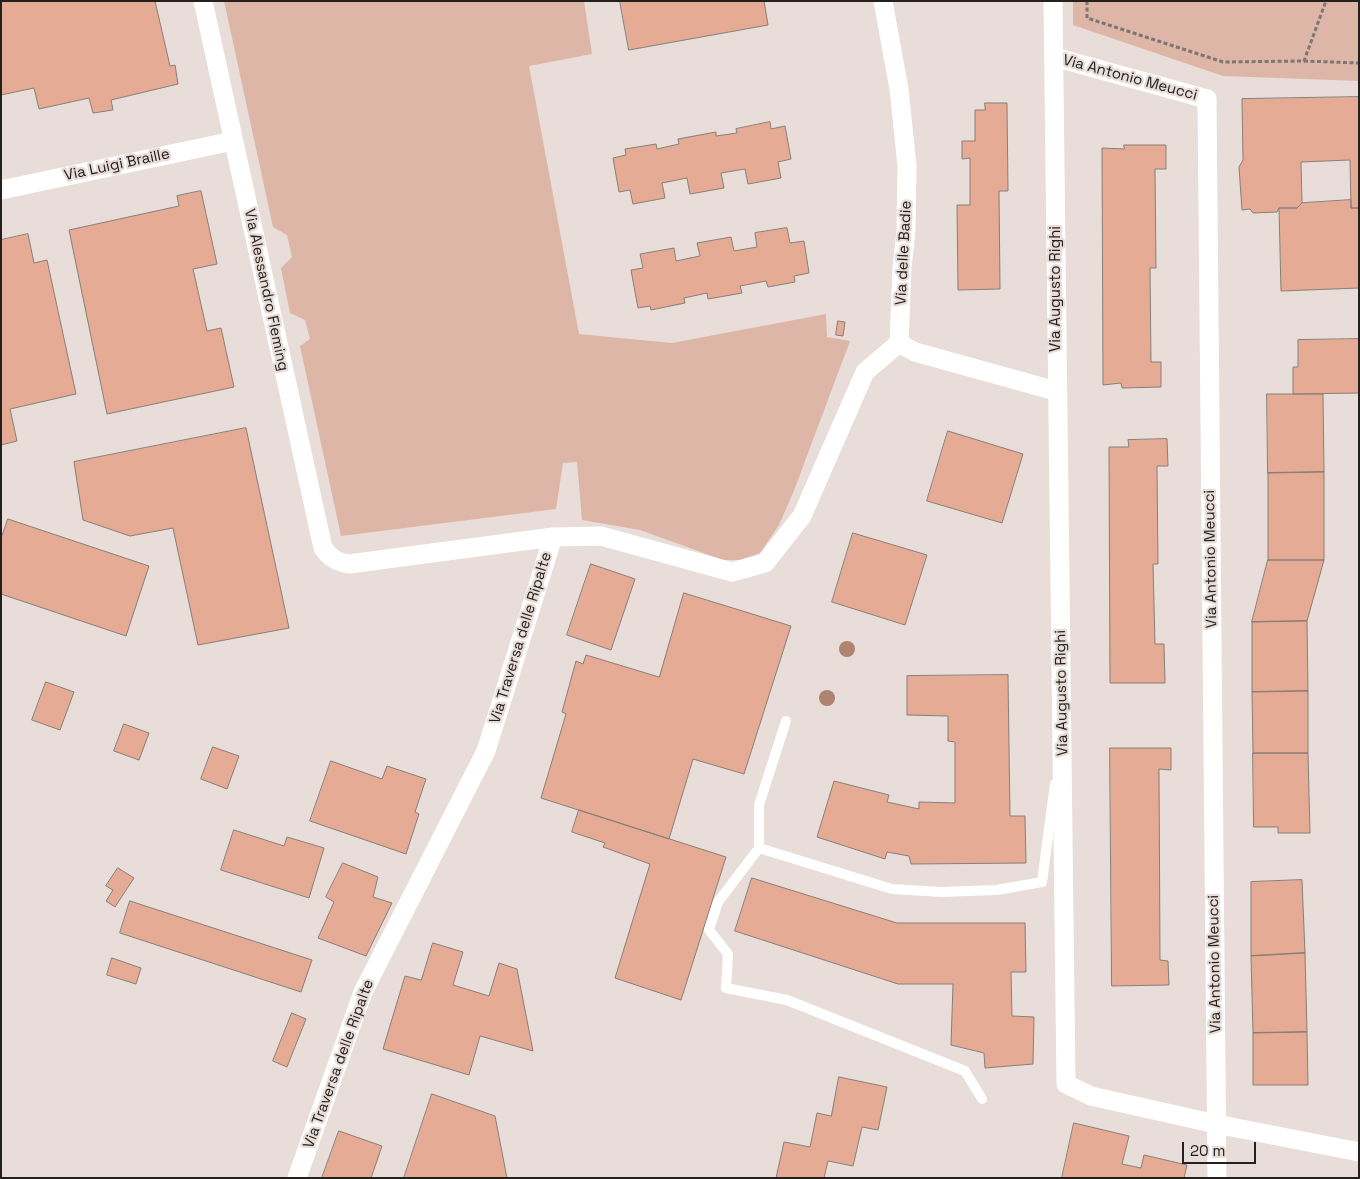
<!DOCTYPE html>
<style>
body{margin:0}
#map{position:relative;width:1360px;height:1179px;overflow:hidden;background:#e8ddd8;font-family:"Space Grotesk",sans-serif}
canvas{display:block}
.frame{position:absolute;inset:0;border:2px solid #24201e;pointer-events:none}
.scale{position:absolute;left:1182px;top:1142px;width:74px;height:22px;box-sizing:border-box;border:2px solid #24201e;border-top:0;padding-left:6px;font-size:15px;line-height:18px;white-space:nowrap;color:#24201e;-webkit-text-stroke:4px #e8ddd8;paint-order:stroke}
</style>
<div id="map">
<canvas width="1360" height="1179"></canvas>
<div class="frame"></div>
<div class="scale">20 m</div>
</div>
<script>
const ctx = document.querySelector('canvas').getContext('2d');
ctx.lineJoin = 'round';
function paint(path, color) { ctx.fillStyle = color; ctx.fill(path, 'evenodd'); }
function stroke(path, color, width, dash) { ctx.strokeStyle = color; ctx.lineWidth = width; ctx.lineCap = dash ? 'butt' : 'round'; ctx.setLineDash(dash || []); ctx.stroke(path); }
function write(font, color, halo, rows, align = 'center') {
  ctx.font = font + ' "Space Grotesk",sans-serif'; ctx.lineWidth = 4.5; ctx.setLineDash([]); ctx.textBaseline = 'middle'; ctx.strokeStyle = halo; ctx.fillStyle = color; for (const [text, x, y, turn = 0] of rows) {
    ctx.save(); ctx.translate(x, y); ctx.rotate((+turn || 0) * Math.PI / 180); ctx.textAlign = isNaN(turn) ? turn : align; if (halo) ctx.strokeText(text, 0, 0); ctx.fillText(text, 0, 0); ctx.restore();
  }
}
const green = new Path2D(`
 M 224,1 L 584,1 L 592,54 L 529,66 L 579,334 L 672,343 L 826,314 L 827,337 L 850,341 L 793,493 L 779,525 L 760,553 L 740,560 L 723,560 L 640,530 L 582,520 L 577,462 L 563,463 L 556,509 L 341,536 L 300,346 L 310,339 L 305,320 L 290,313 L 281,268 L 292,257 L 287,235 L 273,227 Z
 M 1073,1 L 1359,1 L 1359,81 L 1223,76 L 1073,25 Z`);
const building = new Path2D(`
 M 1,1 L 155,1 L 170,66 L 175,65 L 178,84 L 111,100 L 113,110 L 93,113 L 89,98 L 39,109 L 34,88 L 1,95 Z
 M 620,1 L 764,1 L 768,25 L 629,50 Z
 M 1359,97 L 1359,208 L 1351,208 L 1350,160 L 1301,162 L 1302,203 L 1297,208 L 1279,208 L 1277,212 L 1253,213 L 1250,209 L 1242,210 L 1239,167 L 1243,160 L 1242,99 Z
 M 985,103 L 1007,103 L 1008,191 L 999,191 L 1000,289 L 958,290 L 957,205 L 970,205 L 970,158 L 962,159 L 962,141 L 975,141 L 975,110 L 985,110 Z
 M 770,122 L 771,129 L 785,126 L 791,159 L 778,162 L 781,178 L 748,184 L 745,169 L 721,173 L 724,188 L 690,194 L 687,178 L 662,183 L 665,198 L 633,204 L 630,190 L 619,192 L 613,158 L 626,155 L 625,149 L 656,144 L 657,149 L 679,144 L 678,139 L 716,132 L 716,136 L 737,133 L 736,129 Z
 M 1124,145 L 1166,145 L 1166,169 L 1155,169 L 1156,268 L 1150,268 L 1151,362 L 1161,362 L 1161,387 L 1122,388 L 1121,383 L 1103,385 L 1102,148 L 1124,149 Z
 M 201,191 L 217,264 L 193,269 L 207,331 L 221,328 L 234,387 L 107,414 L 69,230 L 179,206 L 177,196 Z
 M 1351,200 L 1351,208 L 1359,208 L 1359,288 L 1281,291 L 1279,208 L 1297,208 L 1302,203 Z
 M 787,228 L 790,243 L 804,241 L 809,273 L 794,276 L 795,282 L 768,287 L 766,281 L 740,286 L 742,293 L 708,299 L 707,293 L 684,298 L 685,303 L 651,310 L 650,306 L 638,308 L 631,270 L 643,268 L 640,254 L 674,248 L 676,261 L 700,256 L 697,243 L 731,237 L 734,251 L 757,247 L 755,233 Z
 M 28,234 L 34,263 L 47,260 L 76,394 L 10,409 L 17,441 L 1,445 L 1,240 Z
 M 838,321 L 845,322 L 843,336 L 836,335 Z
 M 1359,339 L 1359,393 L 1293,394 L 1293,367 L 1298,367 L 1298,340 Z
 M 1267,394 L 1323,394 L 1324,472 L 1268,473 Z
 M 246,428 L 289,628 L 198,645 L 173,528 L 130,536 L 83,520 L 74,462 Z
 M 948,431 L 1023,454 L 1002,523 L 927,501 Z
 M 1167,439 L 1168,466 L 1157,466 L 1158,564 L 1153,564 L 1155,644 L 1164,644 L 1165,683 L 1110,683 L 1109,447 L 1129,447 L 1128,440 Z
 M 1324,472 L 1324,560 L 1268,560 L 1268,473 Z
 M 8,519 L 149,566 L 126,636 L 1,594 L 1,539 Z
 M 853,533 L 927,555 L 905,625 L 832,602 Z
 M 1268,560 L 1324,560 L 1307,621 L 1252,622 Z
 M 591,564 L 635,579 L 611,650 L 567,635 Z
 M 684,593 L 791,626 L 744,774 L 693,759 L 669,839 L 541,798 L 566,714 L 562,712 L 576,661 L 583,664 L 586,655 L 659,677 Z
 M 1307,621 L 1308,691 L 1252,692 L 1252,622 Z
 M 1008,675 L 1010,816 L 1025,816 L 1026,863 L 911,864 L 909,856 L 887,852 L 885,859 L 817,837 L 834,781 L 889,795 L 887,802 L 919,809 L 919,802 L 955,803 L 955,742 L 948,741 L 948,716 L 907,715 L 907,676 Z
 M 46,682 L 74,692 L 60,730 L 32,720 Z
 M 1308,691 L 1308,753 L 1253,753 L 1252,692 Z
 M 124,724 L 149,733 L 139,760 L 114,751 Z
 M 213,747 L 239,756 L 227,789 L 201,779 Z
 M 1110,748 L 1171,748 L 1171,770 L 1159,769 L 1160,960 L 1168,961 L 1169,985 L 1112,986 Z
 M 1253,753 L 1308,753 L 1310,833 L 1278,833 L 1278,827 L 1254,827 Z
 M 331,761 L 382,779 L 387,766 L 426,779 L 415,812 L 419,814 L 406,854 L 310,821 Z
 M 579,810 L 726,857 L 681,1000 L 615,978 L 650,864 L 603,847 L 605,843 L 572,832 Z
 M 234,830 L 284,846 L 287,837 L 324,848 L 309,898 L 221,870 Z
 M 343,863 L 378,877 L 373,897 L 392,903 L 366,956 L 318,938 L 334,902 L 326,897 Z
 M 118,868 L 134,878 L 115,907 L 106,901 L 113,890 L 106,886 Z
 M 752,878 L 897,923 L 1025,923 L 1026,972 L 1011,972 L 1012,1016 L 1034,1017 L 1033,1064 L 985,1068 L 984,1053 L 951,1045 L 953,984 L 898,984 L 735,931 Z
 M 1302,880 L 1305,953 L 1251,956 L 1251,882 Z
 M 130,901 L 312,960 L 301,992 L 120,933 Z
 M 433,943 L 463,952 L 453,985 L 489,996 L 499,963 L 517,969 L 533,1051 L 480,1036 L 469,1075 L 383,1049 L 405,976 L 421,980 Z
 M 1305,953 L 1307,1032 L 1253,1033 L 1251,956 Z
 M 112,958 L 141,968 L 136,984 L 107,975 Z
 M 292,1013 L 306,1019 L 287,1067 L 273,1061 Z
 M 1307,1032 L 1308,1085 L 1253,1085 L 1253,1033 Z
 M 839,1077 L 887,1087 L 878,1130 L 862,1127 L 853,1166 L 828,1161 L 824,1178 L 776,1178 L 784,1142 L 810,1147 L 817,1113 L 831,1116 Z
 M 432,1094 L 495,1116 L 507,1178 L 404,1178 Z
 M 1074,1123 L 1129,1136 L 1122,1164 L 1141,1168 L 1144,1155 L 1187,1165 L 1184,1178 L 1062,1178 Z
 M 339,1131 L 382,1146 L 371,1178 L 322,1178 Z`);
const path = new Path2D(`
 M 1087,1 L 1087,18 L 1223,62 L 1304,61 L 1326,1
 M 1304,61 L 1359,63`);
const lane = new Path2D(`
 M 786,721 L 759,805 L 759,848 L 892,889 L 941,892 L 997,890 L 1042,882 L 1055,784
 M 759,848 L 718,902 L 709,930 L 728,954 L 726,988 L 787,1000 L 965,1071 L 982,1099`);
const street = new Path2D(`
 M 203,1 L 323,548 C 330,558 337,562 349,564 L 553,537
 M 883,1 L 899,89 L 907,166 L 906,231 L 902,268 L 899,343
 M 1053,1 L 1066,1084 L 1091,1096 L 1216,1124 L 1359,1152
 M 1054,57 L 1207,99 L 1217,1178
 M 1,190 L 233,141
 M 899,343 L 915,352 L 1056,391
 M 297,1178 L 363,992 L 486,751 L 553,537 L 601,536 L 732,572 L 765,563 L 802,516 L 865,372 L 899,343`);
const trees = [
 [847,649],
 [827,698]
];
const streetNames = [
 ["Via Antonio Meucci",1130,78,15],
 ["Via Luigi Braille",117,165,-12],
 ["Via delle Badie",904,253,-87],
 ["Via Augusto Righi",1056,289,-90],
 ["Via Alessandro Fleming",266,290,78],
 ["Via Antonio Meucci",1211,559,-91],
 ["Via Traversa delle Ripalte",521,638,-73],
 ["Via Augusto Righi",1062,693,-91],
 ["Via Antonio Meucci",1215,964,-91],
 ["Via Traversa delle Ripalte",339,1064,-70]
];
paint(green, '#deb6a7');
paint(building, '#e5ab94');
stroke(building, '#887e7a', 1);
stroke(path, '#7d7673', 3, [4, 2.5]);
stroke(lane, '#fff', 10);
stroke(street, '#fff', 19);
ctx.fillStyle = '#ae8370';
for (const [x, y] of trees) { ctx.beginPath(); ctx.arc(x, y, 8, 0, 2 * Math.PI); ctx.fill(); }
write('15px', '#24201e', '#e8ddd8', streetNames);
</script>
